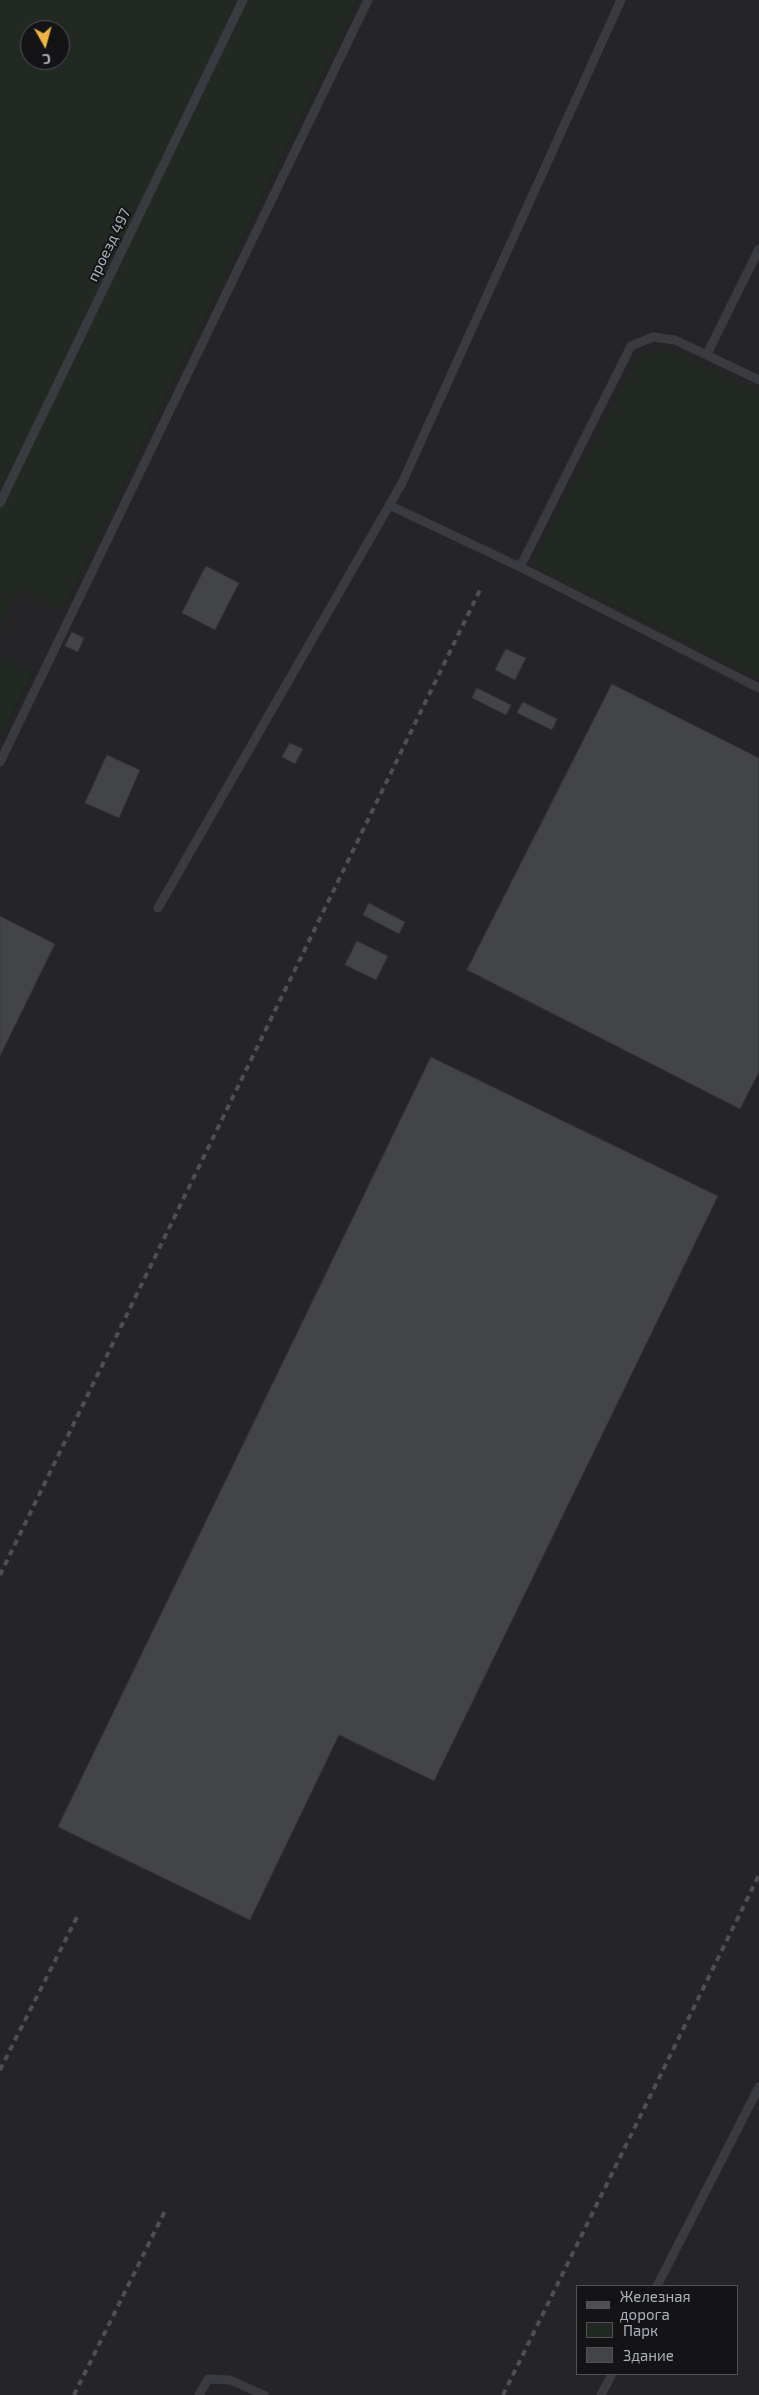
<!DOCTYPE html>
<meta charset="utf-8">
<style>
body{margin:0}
#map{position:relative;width:759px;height:2395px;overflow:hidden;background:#19191b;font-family:"Exo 2",sans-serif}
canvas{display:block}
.legend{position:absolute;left:576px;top:2285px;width:162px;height:90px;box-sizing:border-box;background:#141416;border:1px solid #505258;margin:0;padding:6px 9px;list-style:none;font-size:15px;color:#abb0ba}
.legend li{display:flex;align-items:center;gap:10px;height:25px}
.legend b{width:25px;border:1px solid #505258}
.north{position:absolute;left:20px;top:20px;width:50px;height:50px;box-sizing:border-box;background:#141416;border:1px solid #505258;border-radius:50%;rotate:173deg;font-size:14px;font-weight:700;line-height:20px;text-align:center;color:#abb0ba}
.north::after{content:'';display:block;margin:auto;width:18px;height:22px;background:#ecb63f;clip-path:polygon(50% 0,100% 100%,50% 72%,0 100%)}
</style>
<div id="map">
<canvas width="759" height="2395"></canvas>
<ul class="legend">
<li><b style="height:6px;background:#4d4f55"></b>Железная дорога</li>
<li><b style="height:14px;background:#212922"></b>Парк</li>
<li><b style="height:14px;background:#434448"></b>Здание</li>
</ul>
<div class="north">С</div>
</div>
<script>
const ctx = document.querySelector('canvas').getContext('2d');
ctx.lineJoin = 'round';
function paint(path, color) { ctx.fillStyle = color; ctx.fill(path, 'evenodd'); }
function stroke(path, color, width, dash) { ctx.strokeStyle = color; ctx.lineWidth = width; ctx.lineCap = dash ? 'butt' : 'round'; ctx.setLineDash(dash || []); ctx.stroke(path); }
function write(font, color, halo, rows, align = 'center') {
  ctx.font = font + ' "Exo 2",sans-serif'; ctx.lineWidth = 4; ctx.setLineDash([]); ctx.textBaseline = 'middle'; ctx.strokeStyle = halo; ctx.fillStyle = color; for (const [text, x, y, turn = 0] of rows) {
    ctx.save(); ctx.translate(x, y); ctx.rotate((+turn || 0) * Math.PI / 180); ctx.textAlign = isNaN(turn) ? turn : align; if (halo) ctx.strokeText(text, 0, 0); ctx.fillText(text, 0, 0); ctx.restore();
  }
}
const built = new Path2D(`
 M 358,0 L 759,0 L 759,2395 L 0,2395 L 0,739 L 33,674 L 0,658 L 0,630 L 17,588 L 63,609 ZM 578,2286 L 738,2286 L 738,2374 L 578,2374 Z`);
const green = new Path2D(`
 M 0,0 L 358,0 L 63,609 L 17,589 L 0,630 ZM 30,30 L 60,30 L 60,60 L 30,60 Z
 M 674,351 L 759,392 L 759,677 L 538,567 L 535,558 L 635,364 L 649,352 Z
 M 0,658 L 33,673 L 0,739 Z`);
const building = new Path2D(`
 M 206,566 L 239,583 L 215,630 L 182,613 Z
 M 72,632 L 84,638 L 78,652 L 65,646 Z
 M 506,649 L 526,658 L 515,680 L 495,670 Z
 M 612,684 L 759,758 L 759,1072 L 740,1109 L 467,970 Z
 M 477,688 L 511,705 L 506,715 L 472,698 Z
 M 523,702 L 557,719 L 552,730 L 517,713 Z
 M 290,743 L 303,749 L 295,764 L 282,757 Z
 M 107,755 L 140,770 L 119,818 L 85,803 Z
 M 369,903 L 405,922 L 399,934 L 363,915 Z
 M 0,916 L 55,944 L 0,1056 Z
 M 357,941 L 388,956 L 376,980 L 345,965 Z
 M 431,1057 L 718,1196 L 434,1781 L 339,1735 L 250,1920 L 58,1827 Z`);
const lane = new Path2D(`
 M 707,354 L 759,249
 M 0,503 L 243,0
 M 389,505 L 520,567 L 759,688
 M 520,567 L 631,346 L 653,337 L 675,340 L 759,380
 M 0,762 L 368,0
 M 158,908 L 402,483 L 621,0
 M 657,2286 L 759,2087
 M 199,2395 L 208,2379 L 230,2380 L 264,2395
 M 601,2395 L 612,2374`);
const rail = new Path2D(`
 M 0,1575 L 480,590
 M 0,2070 L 79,1913
 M 74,2395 L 165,2211
 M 503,2395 L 759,1875`);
const streetNames = [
 ["проезд 497",109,245,-64]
];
paint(built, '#252528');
paint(green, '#212922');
paint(building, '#434448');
stroke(building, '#333337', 1);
stroke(lane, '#3a3b40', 9);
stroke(rail, '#4d4f55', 4, [6, 5]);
write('15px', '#abb0ba', '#141416', streetNames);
</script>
